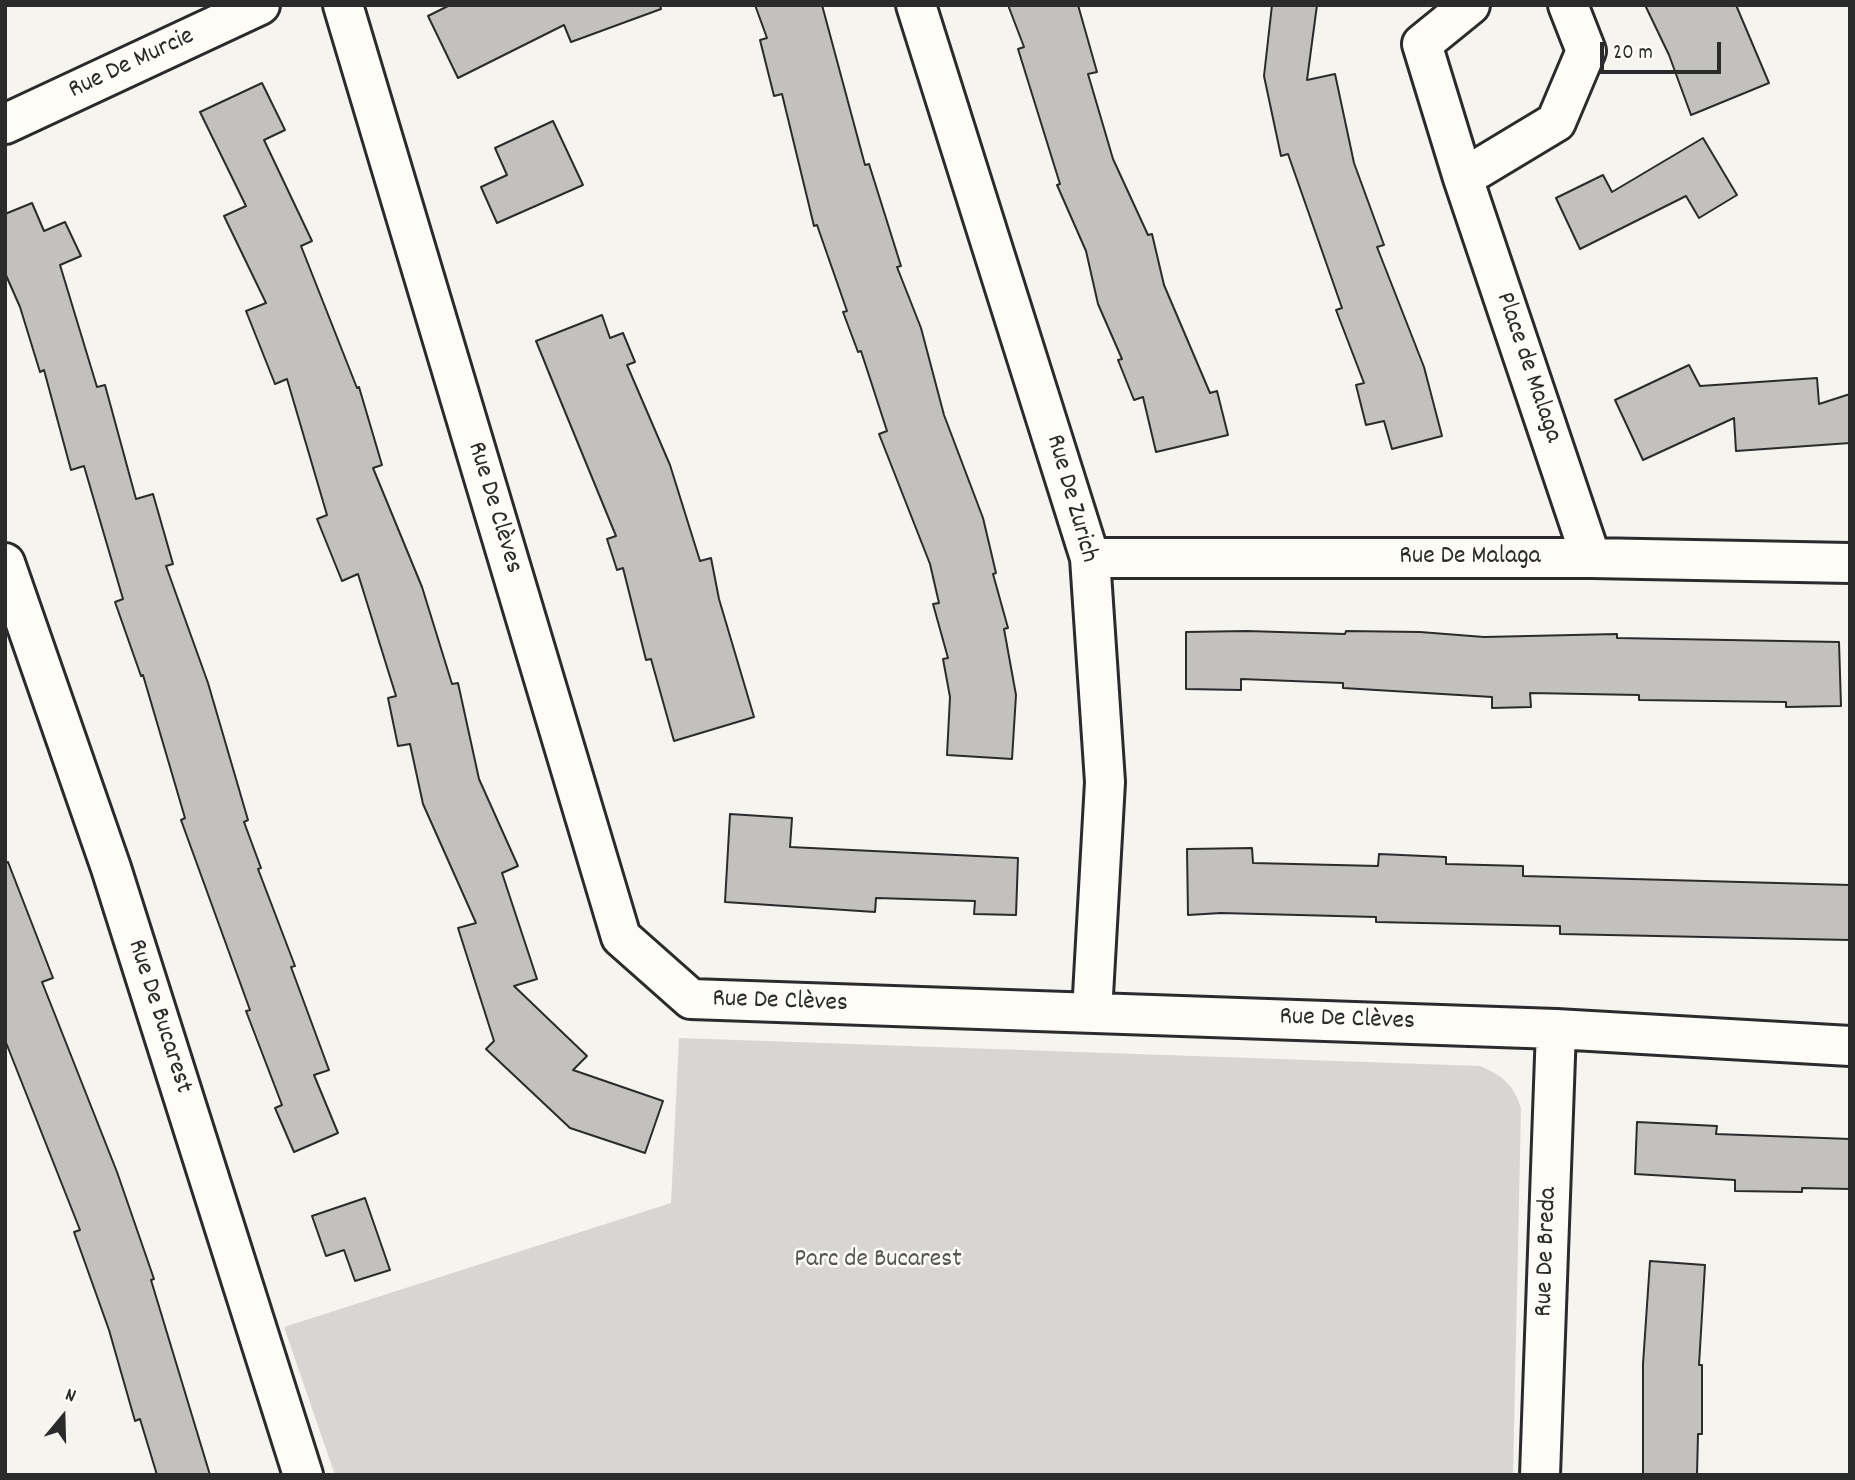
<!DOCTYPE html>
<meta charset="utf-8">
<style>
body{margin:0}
#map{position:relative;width:1855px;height:1480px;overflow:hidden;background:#f5f4ef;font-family:Dekko,sans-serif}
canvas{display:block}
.frame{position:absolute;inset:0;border:7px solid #2b2b2b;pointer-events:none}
.north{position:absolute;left:28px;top:1382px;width:70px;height:70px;-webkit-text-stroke:5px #fdfcf7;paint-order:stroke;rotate:19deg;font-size:19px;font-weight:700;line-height:28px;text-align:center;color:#2b2b2b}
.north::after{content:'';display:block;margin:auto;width:24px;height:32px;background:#2b2b2b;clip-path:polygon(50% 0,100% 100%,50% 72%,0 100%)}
.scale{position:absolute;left:1600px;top:42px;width:121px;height:32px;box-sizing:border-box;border:4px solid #2b2b2b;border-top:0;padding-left:9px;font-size:21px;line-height:24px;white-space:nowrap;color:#2b2b2b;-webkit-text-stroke:5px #fdfcf7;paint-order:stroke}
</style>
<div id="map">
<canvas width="1855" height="1480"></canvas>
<div class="frame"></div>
<div class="north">N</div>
<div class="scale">20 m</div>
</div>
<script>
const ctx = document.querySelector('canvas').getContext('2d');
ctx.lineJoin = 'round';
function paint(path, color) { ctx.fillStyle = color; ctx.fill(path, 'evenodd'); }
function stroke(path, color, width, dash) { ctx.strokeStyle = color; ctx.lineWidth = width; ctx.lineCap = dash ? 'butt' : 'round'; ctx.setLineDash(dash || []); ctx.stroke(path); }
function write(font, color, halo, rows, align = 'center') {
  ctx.font = font + ' Dekko,sans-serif'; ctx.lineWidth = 5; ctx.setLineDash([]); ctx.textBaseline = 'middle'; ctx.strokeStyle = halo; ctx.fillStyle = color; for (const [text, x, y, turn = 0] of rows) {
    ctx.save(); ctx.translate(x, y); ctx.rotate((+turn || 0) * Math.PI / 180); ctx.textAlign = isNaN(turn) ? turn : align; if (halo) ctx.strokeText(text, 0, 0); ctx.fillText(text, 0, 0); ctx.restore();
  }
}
const green = new Path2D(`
 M 679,1038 L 1480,1066 C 1503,1076 1513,1084 1521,1108 L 1513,1475 L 335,1475 L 284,1327 L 671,1203 Z`);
const building = new Path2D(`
 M 450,5 L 660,5 L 661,9 L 571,42 L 564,25 L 458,78 L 428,16 Z
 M 755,5 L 822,5 L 865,165 L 869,164 L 901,266 L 897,267 L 921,328 L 944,415 L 983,518 L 996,573 L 993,574 L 1008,628 L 1004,629 L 1016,695 L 1012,759 L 947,755 L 950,697 L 943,659 L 948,658 L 933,604 L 939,603 L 930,564 L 879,434 L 887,431 L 861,351 L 858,352 L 843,312 L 847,311 L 817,225 L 814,226 L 782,94 L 774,96 L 760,40 L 767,38 Z
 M 1008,5 L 1078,5 L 1097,72 L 1088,74 L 1113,159 L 1148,235 L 1152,234 L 1164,285 L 1210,393 L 1217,391 L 1228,435 L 1156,452 L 1143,397 L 1134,400 L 1118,360 L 1122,359 L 1098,304 L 1086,251 L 1057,185 L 1060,184 L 1018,49 L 1024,47 Z
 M 1272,5 L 1317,5 L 1307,80 L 1335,74 L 1354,163 L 1384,245 L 1377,247 L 1424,367 L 1442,436 L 1392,449 L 1384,421 L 1366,425 L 1356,385 L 1364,383 L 1336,310 L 1342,308 L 1288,154 L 1281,156 L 1264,76 Z
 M 1645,5 L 1736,5 L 1769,83 L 1691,115 L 1669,55 Z
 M 262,83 L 285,130 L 264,140 L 312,241 L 301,246 L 357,388 L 359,387 L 382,465 L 373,468 L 422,587 L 452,684 L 458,683 L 479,779 L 518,866 L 502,873 L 537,979 L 514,986 L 587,1056 L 573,1070 L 663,1101 L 645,1153 L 570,1128 L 486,1049 L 494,1041 L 458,928 L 476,923 L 423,804 L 410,744 L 398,746 L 388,698 L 396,696 L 358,574 L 342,581 L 317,519 L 327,515 L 287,379 L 275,384 L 246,311 L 266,303 L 224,216 L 246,206 L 200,112 Z
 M 553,121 L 583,185 L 497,223 L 481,187 L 507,175 L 495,148 Z
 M 1703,138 L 1737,195 L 1699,218 L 1686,196 L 1580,249 L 1556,198 L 1603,175 L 1612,192 Z
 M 32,203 L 44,231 L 65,222 L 81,256 L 60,265 L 97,387 L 105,385 L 136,499 L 153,494 L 173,564 L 166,566 L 208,683 L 248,820 L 244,822 L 261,868 L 258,869 L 295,966 L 291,967 L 329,1070 L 314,1075 L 338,1133 L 294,1152 L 275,1108 L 282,1105 L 246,1011 L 250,1010 L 181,820 L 185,818 L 143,675 L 141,676 L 115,602 L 123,599 L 84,466 L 71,470 L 44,370 L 40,372 L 20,307 L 5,273 L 5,214 Z
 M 602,315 L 610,338 L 623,333 L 635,362 L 627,365 L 670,465 L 700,561 L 711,558 L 719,599 L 754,717 L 674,741 L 651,659 L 646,660 L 623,568 L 617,570 L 607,539 L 616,536 L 536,341 Z
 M 1689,365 L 1700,386 L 1817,378 L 1819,404 L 1850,394 L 1850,443 L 1736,451 L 1734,418 L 1643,460 L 1615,400 Z
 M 1247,631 L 1345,634 L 1346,631 L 1420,632 L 1484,637 L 1617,634 L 1617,638 L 1839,642 L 1841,706 L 1786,707 L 1786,702 L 1639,700 L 1639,695 L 1530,693 L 1531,707 L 1492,708 L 1492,697 L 1343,688 L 1343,683 L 1241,679 L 1241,690 L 1186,689 L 1186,632 Z
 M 730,814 L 792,818 L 790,847 L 1018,858 L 1016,915 L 974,914 L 975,901 L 876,898 L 875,912 L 725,902 Z
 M 1252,848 L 1253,863 L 1378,866 L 1379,854 L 1446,857 L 1446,864 L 1523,866 L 1523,876 L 1850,885 L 1850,940 L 1560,934 L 1560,926 L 1376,922 L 1376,917 L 1221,913 L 1188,915 L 1187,849 Z
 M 8,862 L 53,978 L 42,982 L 117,1172 L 154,1279 L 151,1280 L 210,1475 L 157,1475 L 140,1419 L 135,1421 L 109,1330 L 74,1232 L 80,1230 L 5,1040 L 5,863 Z
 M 1637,1122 L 1717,1126 L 1716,1134 L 1850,1139 L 1850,1189 L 1802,1188 L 1802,1192 L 1735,1191 L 1735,1180 L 1635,1174 Z
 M 365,1198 L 390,1270 L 355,1281 L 344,1250 L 326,1256 L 312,1216 Z
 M 1650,1261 L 1705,1265 L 1699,1365 L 1702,1365 L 1702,1434 L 1698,1434 L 1697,1475 L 1643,1475 L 1643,1364 Z`);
const minor = new Path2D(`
 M 343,5 L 621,937 L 691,999 L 1556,1029 L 1850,1046
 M 916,5 L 1090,558 L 1105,782 L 1092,1013
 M 1470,5 L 1422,44 L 1463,178 L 1591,558
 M 5,124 L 260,5
 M 1463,178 L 1556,122 L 1586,51 L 1568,5
 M 1090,558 L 1591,558 L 1850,563
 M 5,563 L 111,868 L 303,1475
 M 1540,1475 L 1556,1029`);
const streetNames = [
 ["Rue De Murcie",132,65,-25],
 ["Place de Malaga",1527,368,71],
 ["Rue De Zurich",1070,499,74],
 ["Rue De Clèves",493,508,73],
 ["Rue De Malaga",1470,558],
 ["Rue De Clèves",780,1003,2],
 ["Rue De Bucarest",158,1017,72],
 ["Rue De Clèves",1347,1021,2],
 ["Rue De Breda",1548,1252,-88]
];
const parkNames = [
 ["Parc de Bucarest",878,1261]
];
paint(green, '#d7d6d2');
paint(building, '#c2c1be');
stroke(building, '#2b2b2b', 2);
stroke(minor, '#2b2b2b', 44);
stroke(minor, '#fdfcf7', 38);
write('26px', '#2b2b2b', '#fdfcf7', streetNames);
write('26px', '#565655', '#fdfcf7', parkNames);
</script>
